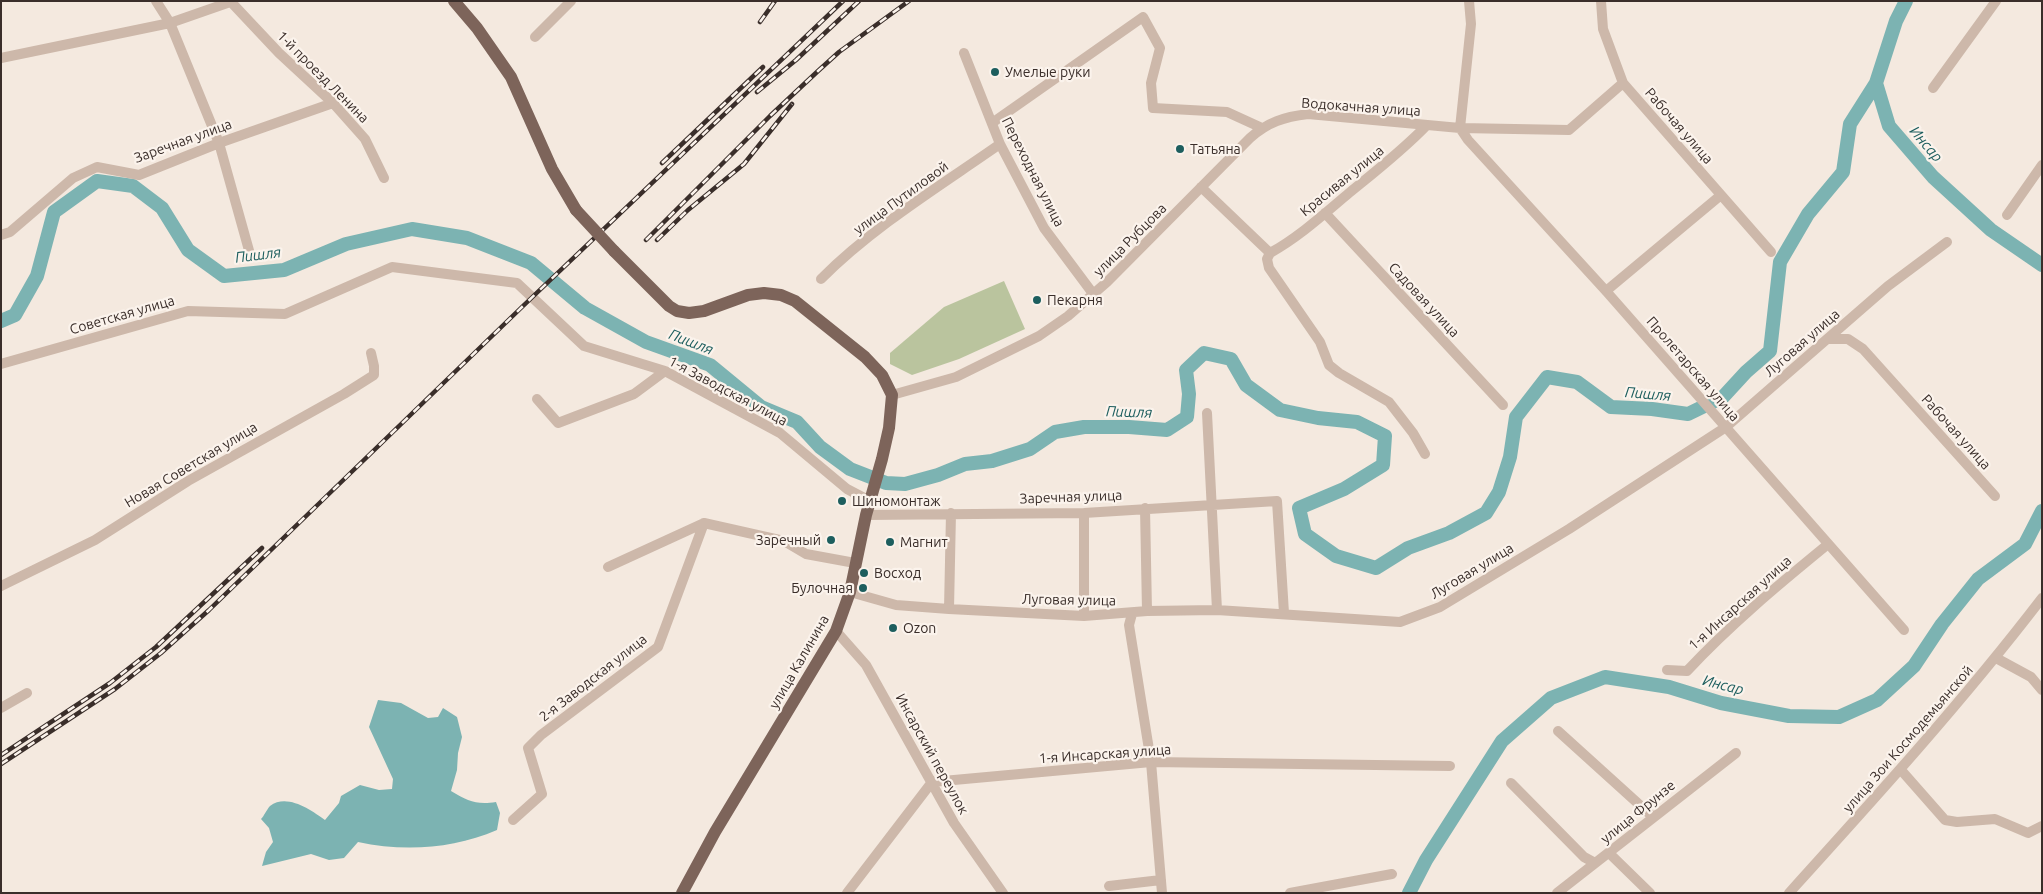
<!DOCTYPE html>
<meta charset="utf-8">
<style>
body{margin:0}
#map{position:relative;width:2043px;height:894px;overflow:hidden;background:#f4e9df;font-family:Ubuntu,sans-serif}
canvas{display:block}
.frame{position:absolute;inset:0;border:2px solid #3a2e2a;pointer-events:none}
</style>
<div id="map">
<canvas width="2043" height="894"></canvas>
<div class="frame"></div>
</div>
<script>
const ctx = document.querySelector('canvas').getContext('2d');
ctx.lineJoin = 'round';
function paint(path, color) { ctx.fillStyle = color; ctx.fill(path, 'evenodd'); }
function stroke(path, color, width, dash) { ctx.strokeStyle = color; ctx.lineWidth = width; ctx.lineCap = dash ? 'butt' : 'round'; ctx.setLineDash(dash || []); ctx.stroke(path); }
function write(font, color, halo, rows, align = 'center') {
  ctx.font = font + ' Ubuntu,sans-serif'; ctx.lineWidth = 4.5; ctx.setLineDash([]); ctx.textBaseline = 'middle'; ctx.strokeStyle = halo; ctx.fillStyle = color; for (const [text, x, y, turn = 0] of rows) {
    ctx.save(); ctx.translate(x, y); ctx.rotate((+turn || 0) * Math.PI / 180); ctx.textAlign = isNaN(turn) ? turn : align; if (halo) ctx.strokeText(text, 0, 0); ctx.fillText(text, 0, 0); ctx.restore();
  }
}
const green = new Path2D(`
 M 1004,281 L 1025,329 L 959,359 L 912,375 L 890,364 L 890,353 L 944,307 Z`);
const water = new Path2D(`
 M 378,700 L 401,703 L 428,718 L 438,717 L 443,708 L 457,717 L 462,737 L 458,753 L 457,770 L 451,791 C 468,801 476,805 496,802 L 500,813 L 497,830 C 453,849 404,852 358,842 L 344,858 L 329,860 L 311,854 L 262,866 L 266,852 L 273,842 L 269,828 L 261,819 C 264,816 267,809 270,806 C 287,793 311,810 325,820 L 339,803 L 341,796 L 360,785 L 379,790 L 392,789 L 393,779 L 369,727 Z`);
const river = new Path2D(`
 M 1906,1 L 1896,21 L 1876,83 L 1889,126 L 1933,177 L 1991,230 L 2042,265
 M 1,321 L 15,315 L 37,276 L 54,212 L 97,181 L 133,186 L 162,208 L 188,250 L 224,276 L 284,270 L 346,244 L 412,229 L 467,238 L 531,263 L 585,308 L 646,342 L 710,365 L 761,407 L 797,422 L 820,447 L 850,469 L 886,483 L 905,484 L 938,475 L 965,464 L 992,461 L 1030,449 L 1055,432 L 1084,427 L 1129,427 L 1167,430 L 1187,417 L 1189,394 L 1186,370 L 1204,353 L 1231,359 L 1246,385 L 1280,410 L 1318,418 L 1357,422 L 1385,436 L 1383,465 L 1344,489 L 1299,508 L 1305,534 L 1336,556 L 1376,568 L 1408,548 L 1449,533 L 1486,513 L 1499,492 L 1510,457 L 1516,417 L 1547,377 L 1577,382 L 1611,407 L 1652,409 L 1688,414 L 1723,397 L 1746,372 L 1770,351 L 1780,262 L 1808,214 L 1843,172 L 1850,124 L 1876,83
 M 1409,893 L 1426,860 L 1502,741 L 1551,698 L 1605,677 L 1669,687 L 1721,703 L 1789,716 L 1839,717 L 1877,700 L 1914,666 L 1942,624 L 1978,579 L 2025,544 L 2042,511`);
const minor = new Path2D(`
 M 156,1 L 170,23 L 219,143 L 250,254
 M 1601,1 L 1603,29 L 1623,83 L 1771,252
 M 232,3 L 279,53 L 333,103 L 365,139 L 384,178
 M 535,37 L 571,1
 M 964,53 L 1000,144 L 1044,228 L 1094,295
 M 1,58 L 170,23 L 233,1
 M 1933,88 L 1996,1
 M 992,123 L 1143,17 L 1160,48 L 1151,83 L 1153,108 L 1227,112 L 1262,128
 M 1460,128 L 1468,140 L 1606,291 L 1904,630
 M 1460,128 L 1471,24 L 1469,1
 M 1201,187 L 1270,253
 M 1325,213 L 1503,405
 M 2007,215 L 2042,165
 M 1,235 L 10,232 L 73,178 L 97,167 L 139,175 L 219,143 L 333,103
 M 1270,253 L 1267,259 L 1269,268 L 1320,342 L 1329,365 L 1339,373 L 1389,402 L 1413,433 L 1425,454
 M 1270,253 C 1299,237 1324,214 1349,193 C 1376,171 1403,150 1427,125
 M 821,279 C 874,226 940,186 1000,144
 M 1606,291 L 1721,195
 M 1827,339 L 1848,339 L 1863,349 L 1995,496
 M 1,364 L 188,311 L 285,314 L 392,267 L 517,283 L 584,346 L 665,371 L 780,433 L 847,489 L 870,501
 M 892,395 L 956,377 L 1039,336 L 1068,316 L 1107,282 L 1250,138 C 1268,122 1284,117 1308,114 L 1460,128 L 1569,130 L 1623,83
 M 537,399 L 558,423 L 634,394 L 665,371
 M 1207,413 L 1217,610
 M 1145,508 L 1147,611
 M 1084,513 L 1084,616
 M 866,515 L 1084,513 L 1277,501 L 1284,613
 M 608,567 L 704,523
 M 1,586 L 95,540 L 188,481 L 344,394 L 374,375 L 374,366 L 371,353
 M 850,592 L 896,605 L 949,609 L 1084,616 L 1147,611 L 1217,610 L 1400,622 L 1440,607 L 1569,529 L 1726,427 L 1888,286 L 1947,242
 M 949,609 L 951,513
 M 1132,614 L 1129,625 L 1151,762 L 1162,893
 M 836,631 L 866,665 L 954,823 L 1003,893
 M 1996,658 L 2031,677 L 2042,690
 M 1667,670 L 1687,671 C 1730,625 1778,585 1827,545
 M 1,708 L 27,693
 M 1558,731 L 1653,817
 M 1901,770 L 1945,820 L 1957,822 L 1995,819 L 2028,833 L 2042,826
 M 1511,783 L 1584,857 L 1595,863
 M 513,820 L 542,794 L 528,748 L 541,735 L 658,647 L 704,523 L 784,541 L 806,554 L 855,563
 M 1609,853 L 1650,893
 M 1109,886 L 1161,880
 M 847,893 L 932,782 L 1151,762 L 1450,766
 M 1290,893 L 1392,874
 M 1557,893 L 1736,753
 M 1789,893 C 1876,797 1963,701 2042,598`);
const major = new Path2D(`
 M 454,1 L 477,28 L 511,77 L 552,169 L 576,210
 M 614,251 L 669,306 L 677,311 L 689,313 L 704,311 L 748,295 L 764,293 L 781,295 L 795,301 L 865,357 L 882,375 L 892,395 L 889,428 L 882,459 L 866,515 L 850,592 L 836,631 L 715,832 L 682,893`);
const rail = new Path2D(`
 M 760,22 L 775,1
 M 757,92 L 796,60 L 859,1
 M 662,163 L 763,67
 M 646,240 L 770,116 L 818,71 L 839,52 L 909,1
 M 657,240 L 688,210 L 744,164 L 792,104
 M 1,755 L 110,683 L 156,647 L 262,548
 M 1,764 L 115,689 L 161,653 L 209,610 L 523,306 L 843,1`);
const majorBridge = new Path2D(`
 M 576,210 L 614,251`);
const markers = [
 [995,72,5,"#1d5e5e"],
 [1180,149,5,"#1d5e5e"],
 [1037,300,5,"#1d5e5e"],
 [842,501,5,"#1d5e5e"],
 [831,540,5,"#1d5e5e"],
 [890,542,5,"#1d5e5e"],
 [864,573,5,"#1d5e5e"],
 [863,588,5,"#1d5e5e"],
 [893,628,5,"#1d5e5e"]
];
const poiNames = [
 ["Умелые руки",1005,72],
 ["Татьяна",1190,149],
 ["Пекарня",1047,300],
 ["Шиномонтаж",852,501],
 ["Заречный",821,540,"right"],
 ["Магнит",900,542],
 ["Восход",874,573],
 ["Булочная",853,588,"right"],
 ["Ozon",903,628]
];
const streetNames = [
 ["1-й проезд Ленина",323,77,45],
 ["Водокачная улица",1361,107,4],
 ["Рабочая улица",1679,126,49],
 ["Заречная улица",183,141,-20],
 ["Переходная улица",1033,172,63],
 ["Красивая улица",1342,181,-39],
 ["улица Путиловой",901,198,-36],
 ["улица Рубцова",1130,240,-45],
 ["Садовая улица",1424,300,47],
 ["Советская улица",122,315,-16],
 ["Луговая улица",1802,343,-41],
 ["Пролетарская улица",1693,369,49],
 ["1-я Заводская улица",728,391,28],
 ["Рабочая улица",1956,432,48],
 ["Новая Советская улица",191,465,-31],
 ["Заречная улица",1071,497,-2],
 ["Луговая улица",1472,571,-31],
 ["Луговая улица",1069,600,1],
 ["1-я Инсарская улица",1740,603,-42],
 ["улица Калинина",799,662,-60],
 ["2-я Заводская улица",593,678,-38],
 ["улица Зои Космодемьянской",1908,739,-49],
 ["Инсарский переулок",932,754,61],
 ["1-я Инсарская улица",1105,754,-4],
 ["улица Фрунзе",1638,812,-39]
];
const waterNames = [
 ["Инсар",1926,144,49],
 ["Пишля",258,255,-7],
 ["Пишля",691,342,21],
 ["Пишля",1648,394,5],
 ["Пишля",1129,412,2],
 ["Инсар",1723,685,14]
];
paint(green, '#bac49e');
paint(water, '#7cb3b2');
stroke(river, '#7cb3b2', 14);
stroke(minor, '#cdb8aa', 10);
stroke(major, '#7d645a', 12);
stroke(rail, '#3a2e2a', 4.5);
stroke(rail, '#fbf3ec', 2.5, [8]);
stroke(majorBridge, '#7d645a', 12);
for (const [x, y, r, color] of markers) { const dot = new Path2D(); dot.arc(x, y, r, 0, 2 * Math.PI); ctx.fillStyle = color; ctx.fill(dot); stroke(dot, '#fbf3ec', 2); }
write('14px', '#3a2e2a', '#fbf3ec', poiNames, 'left');
write('14px', '#3a2e2a', '#fbf3ec', streetNames);
write('italic 15px', '#1d5e5e', '#fbf3ec', waterNames);
</script>
